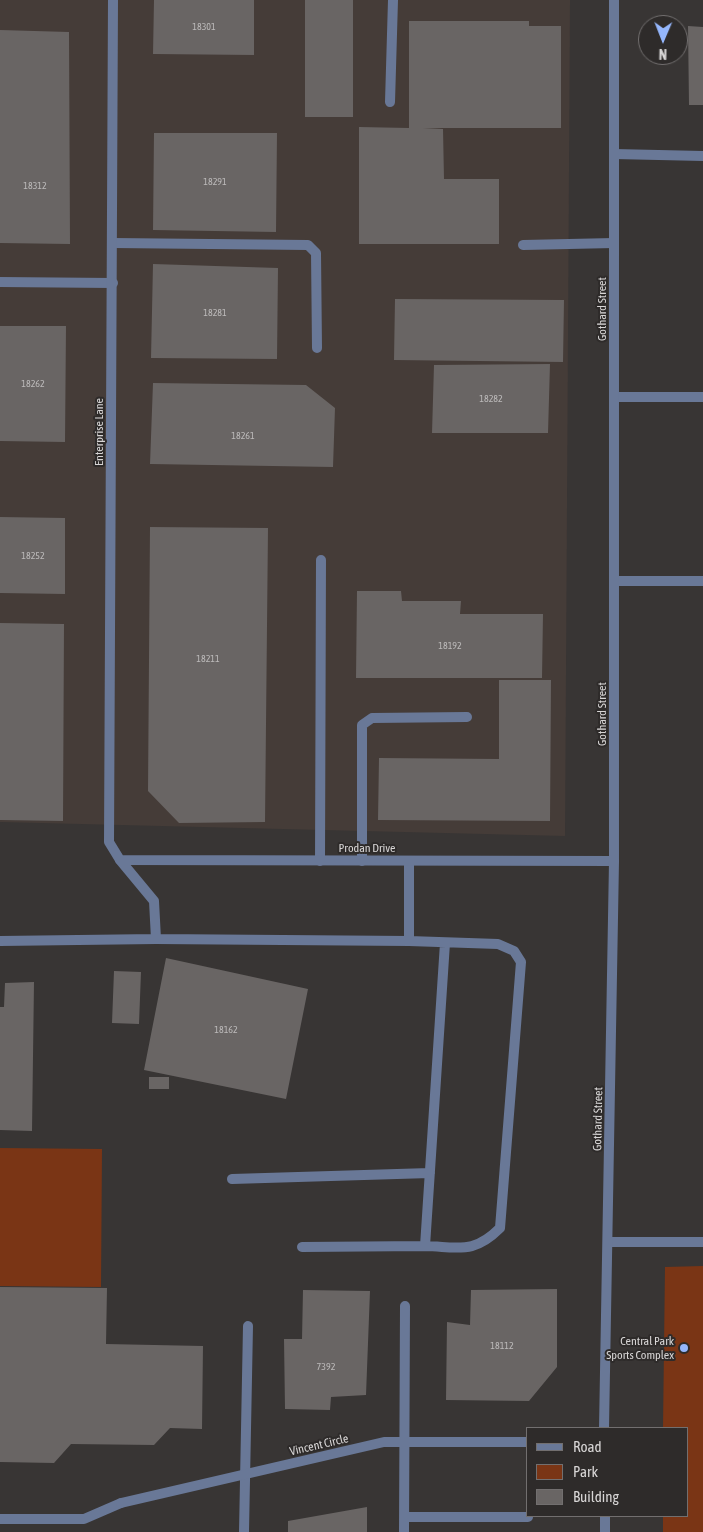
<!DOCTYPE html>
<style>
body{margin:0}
#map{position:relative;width:703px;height:1532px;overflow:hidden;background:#383534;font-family:"Asap Condensed",sans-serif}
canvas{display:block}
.legend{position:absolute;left:526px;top:1427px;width:162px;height:90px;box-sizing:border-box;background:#2e2b2a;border:1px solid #726f6f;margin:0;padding:6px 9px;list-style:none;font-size:15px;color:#d8d6d6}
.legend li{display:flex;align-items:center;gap:10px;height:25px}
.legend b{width:25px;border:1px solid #726f6f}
.north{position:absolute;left:638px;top:15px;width:50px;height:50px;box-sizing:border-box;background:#2e2b2a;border:1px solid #726f6f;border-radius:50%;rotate:181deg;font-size:14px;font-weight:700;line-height:20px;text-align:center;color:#d8d6d6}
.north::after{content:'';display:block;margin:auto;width:18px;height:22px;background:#95b7fd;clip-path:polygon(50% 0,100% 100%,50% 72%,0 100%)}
</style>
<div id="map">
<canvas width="703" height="1532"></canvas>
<ul class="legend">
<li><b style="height:6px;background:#697897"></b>Road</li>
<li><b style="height:14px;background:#7a3515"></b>Park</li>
<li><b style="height:14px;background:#696564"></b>Building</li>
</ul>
<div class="north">N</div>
</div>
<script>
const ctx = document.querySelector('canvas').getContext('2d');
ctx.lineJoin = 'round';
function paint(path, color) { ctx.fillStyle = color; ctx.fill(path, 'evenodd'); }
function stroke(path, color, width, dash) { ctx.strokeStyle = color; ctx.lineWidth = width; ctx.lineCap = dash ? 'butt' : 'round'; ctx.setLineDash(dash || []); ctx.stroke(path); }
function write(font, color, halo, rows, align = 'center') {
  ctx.font = font + ' "Asap Condensed",sans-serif'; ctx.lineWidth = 4; ctx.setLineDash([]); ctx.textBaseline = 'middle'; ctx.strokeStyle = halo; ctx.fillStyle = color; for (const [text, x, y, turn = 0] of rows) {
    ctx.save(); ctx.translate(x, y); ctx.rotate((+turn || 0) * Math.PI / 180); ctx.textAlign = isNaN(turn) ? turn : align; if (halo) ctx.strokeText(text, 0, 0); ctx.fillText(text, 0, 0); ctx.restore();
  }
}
const built = new Path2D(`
 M 0,0 L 570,0 L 565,836 L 0,822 Z`);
const green = new Path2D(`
 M 0,1148 L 102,1149 L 101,1287 L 0,1286 Z
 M 703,1266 L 703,1532 L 663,1532 L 663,1516 L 687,1516 L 687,1428 L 663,1428 L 665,1267 Z`);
const building = new Path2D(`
 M 154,0 L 254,0 L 254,55 L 153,54 Z
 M 305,0 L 353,0 L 353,117 L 305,117 Z
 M 409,21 L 529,21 L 529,26 L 561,26 L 561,128 L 423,128 L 443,129 L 444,179 L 499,179 L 499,244 L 359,244 L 359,127 L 409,128 Z
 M 688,26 L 703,27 L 703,105 L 689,105 Z
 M 0,30 L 69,32 L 70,244 L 0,243 Z
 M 154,133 L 277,133 L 276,232 L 153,230 Z
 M 153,264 L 278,268 L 277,359 L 151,358 Z
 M 395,299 L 564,300 L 563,362 L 394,360 Z
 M 0,326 L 66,326 L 65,442 L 0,441 Z
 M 550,364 L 548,433 L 432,433 L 434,365 Z
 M 153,383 L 306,385 L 335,408 L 333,467 L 150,464 Z
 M 0,517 L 65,518 L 65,594 L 0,593 Z
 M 150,527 L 268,528 L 265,822 L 179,823 L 148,791 Z
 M 357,591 L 401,591 L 402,601 L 461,601 L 460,614 L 543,614 L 542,678 L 356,678 Z
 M 0,623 L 64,624 L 63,821 L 0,820 Z
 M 499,680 L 551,680 L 550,821 L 378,820 L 379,758 L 499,759 Z
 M 166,958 L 308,989 L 286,1099 L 144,1070 Z
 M 114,971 L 141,972 L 139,1024 L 112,1023 Z
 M 34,982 L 32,1131 L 0,1130 L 0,1007 L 4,1007 L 5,983 Z
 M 149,1077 L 169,1077 L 169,1089 L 149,1089 Z
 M 0,1287 L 107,1288 L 106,1344 L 203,1346 L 202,1429 L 170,1428 L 154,1445 L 71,1444 L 54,1463 L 0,1462 Z
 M 557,1289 L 557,1367 L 529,1401 L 446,1400 L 447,1322 L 470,1325 L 471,1290 Z
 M 303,1290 L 370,1291 L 366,1395 L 331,1397 L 330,1410 L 285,1409 L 284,1339 L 302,1339 Z
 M 367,1507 L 367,1532 L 288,1532 L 288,1521 Z`);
const service = new Path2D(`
 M 390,102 L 393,0
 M 614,154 L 703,156
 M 113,243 L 308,245 L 316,253 L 317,348
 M 523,245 L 614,243
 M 0,282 L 113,283
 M 614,397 L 703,397
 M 614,581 L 703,581
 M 120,860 L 154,901 L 156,939
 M 320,861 L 321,560
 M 362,861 L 362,725 L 372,718 L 467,717
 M 409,861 L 409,941 L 498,944 L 514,951 L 521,962 L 500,1228 C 474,1254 460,1247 425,1246 L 445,943
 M 0,941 L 156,939 L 409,941
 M 232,1179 L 430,1173
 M 608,1242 L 703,1242
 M 302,1247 L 425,1246
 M 405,1517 L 528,1517
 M 0,1519 L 84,1519 L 121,1503
 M 244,1532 L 248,1326
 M 404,1532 L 405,1306`);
const minor = new Path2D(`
 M 113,0 L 109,842 L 120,860 L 614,861
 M 121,1503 L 384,1442 L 527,1442`);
const tertiary = new Path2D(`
 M 604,1428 L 614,861 L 614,0
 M 605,1516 L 605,1532`);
const markers = [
 [684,1348,5,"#95b7fd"]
];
const numberNames = [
 ["18301",204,27],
 ["18291",215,182],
 ["18312",35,186],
 ["18281",215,313],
 ["18262",33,384],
 ["18282",491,399],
 ["18261",243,436],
 ["18252",33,556],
 ["18192",450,646],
 ["18211",208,659],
 ["18162",226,1030],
 ["18112",502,1346],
 ["7392",326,1367]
];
const streetNames = [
 ["Gothard Street",602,309,-90],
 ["Enterprise Lane",99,432,-90],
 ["Gothard Street",602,714,-90],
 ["Prodan Drive",367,848],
 ["Gothard Street",598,1119,-89],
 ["Vincent Circle",319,1445,-13]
];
const poiNames = [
 ["Central Park",674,1341],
 ["Sports Complex",674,1355]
];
paint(built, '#453c38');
paint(green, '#7a3515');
paint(building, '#696564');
stroke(service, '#697897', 10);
stroke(minor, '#697897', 10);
stroke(tertiary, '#697897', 10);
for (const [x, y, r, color] of markers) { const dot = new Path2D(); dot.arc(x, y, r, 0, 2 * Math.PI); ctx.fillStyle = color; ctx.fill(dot); stroke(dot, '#2e2b2a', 2); }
write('10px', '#bcbaba', null, numberNames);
write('12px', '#d8d6d6', '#2e2b2a', streetNames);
write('12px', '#d8d6d6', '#2e2b2a', poiNames, 'right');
</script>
